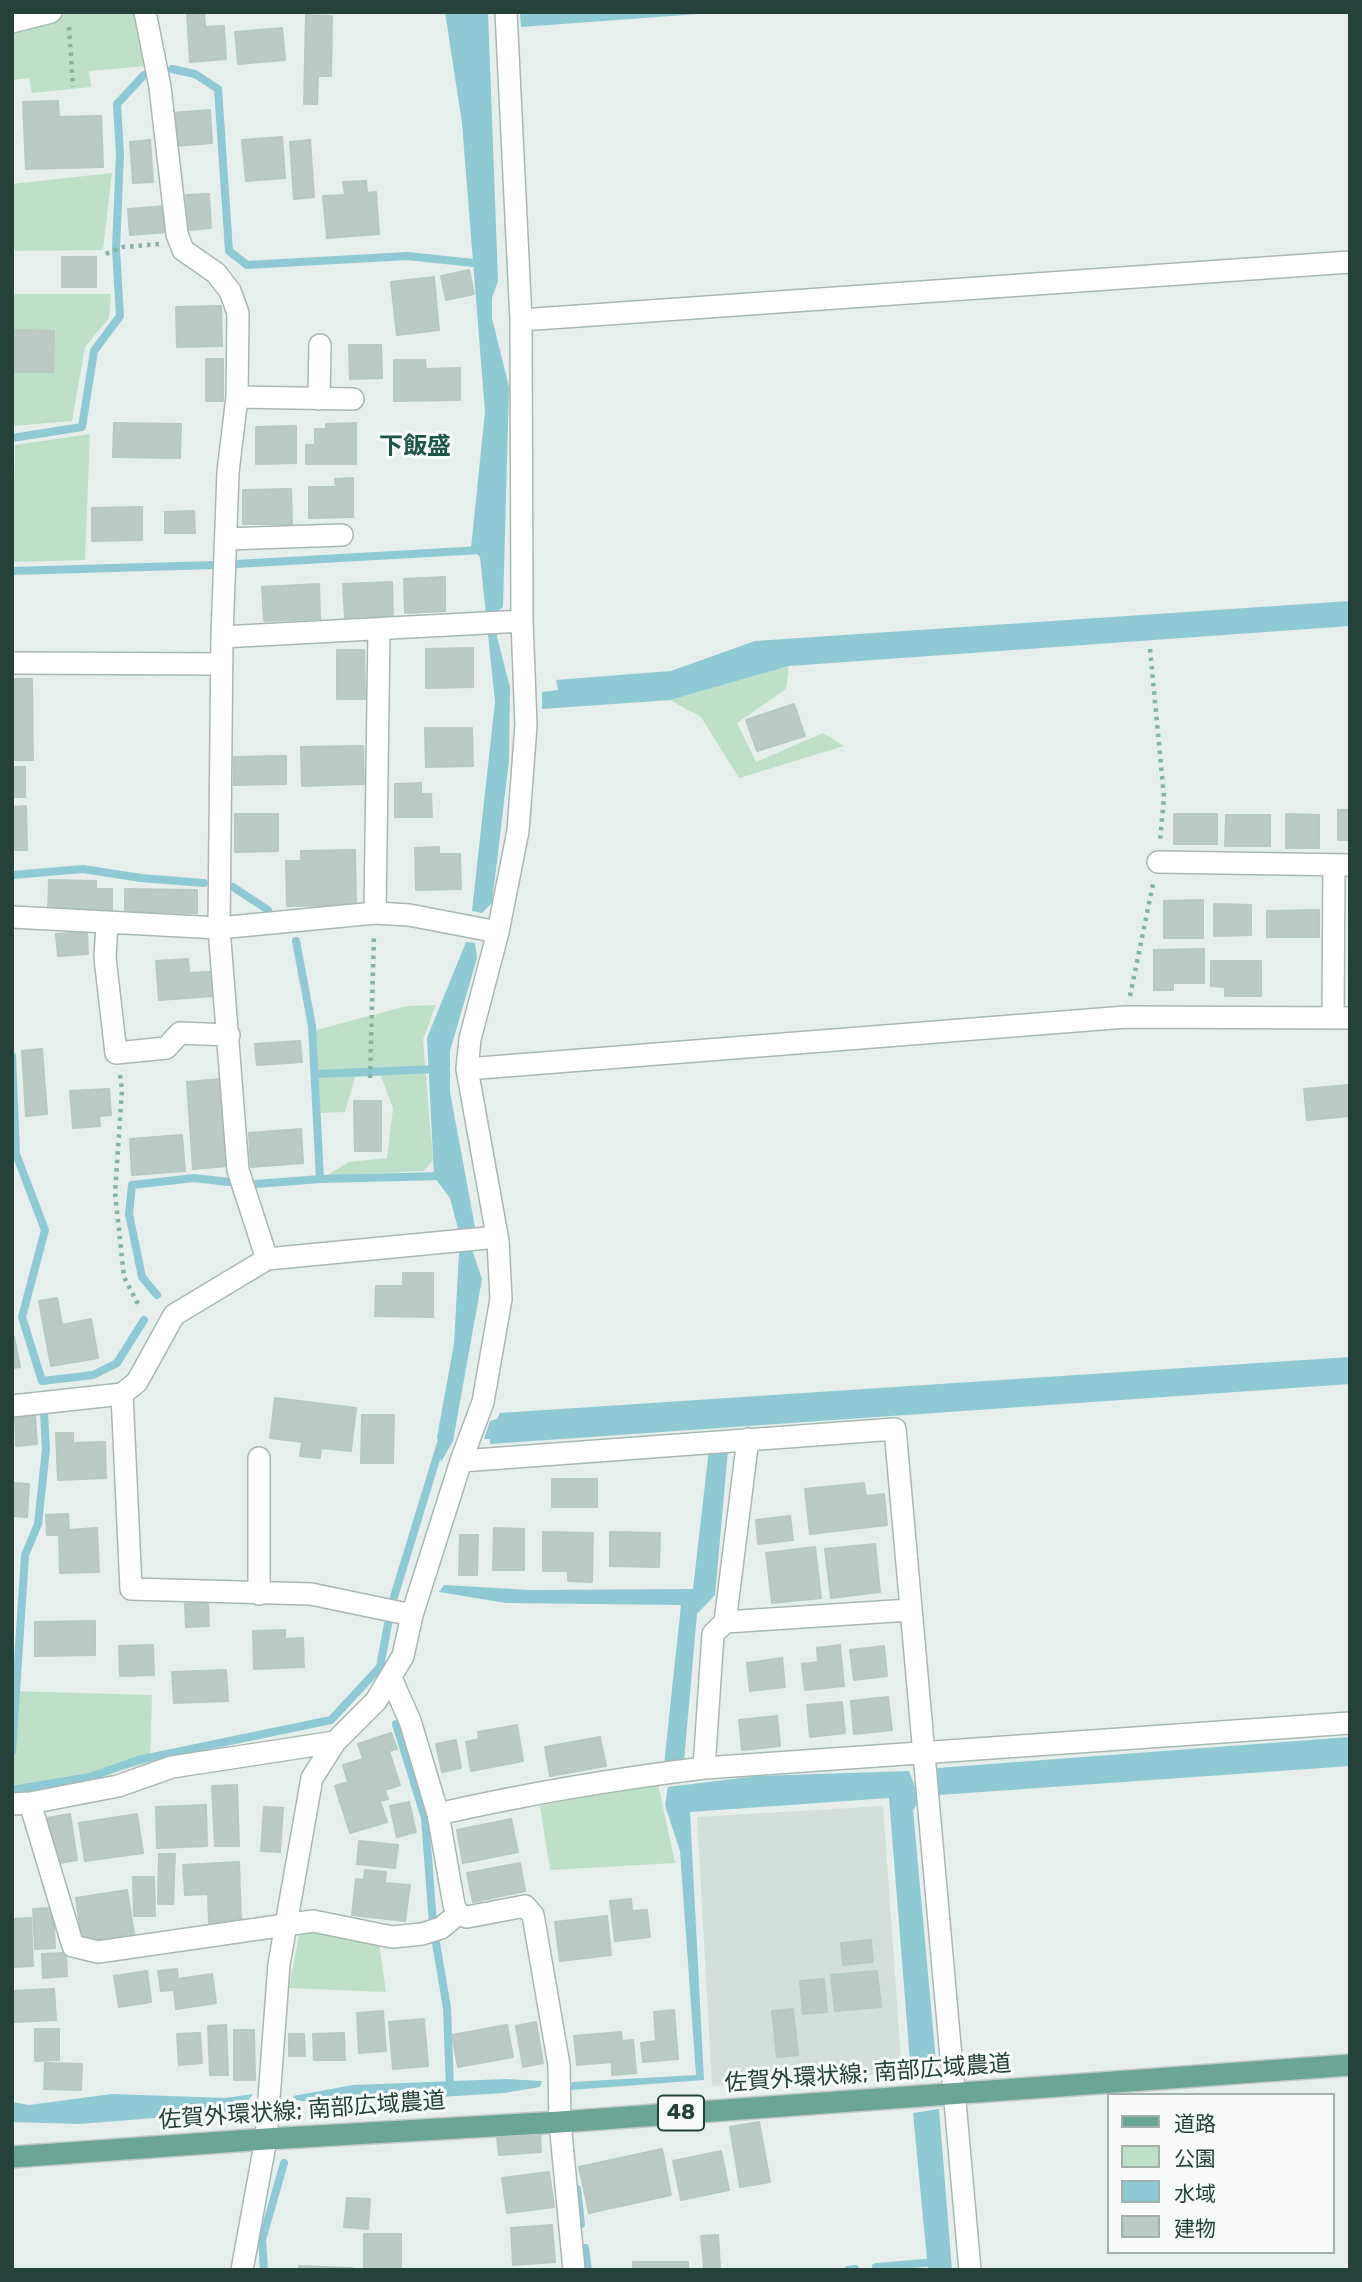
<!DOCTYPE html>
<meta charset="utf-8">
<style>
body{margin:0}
#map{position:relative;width:1362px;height:2282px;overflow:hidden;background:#e6efeb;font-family:Rubik,"Noto Sans JP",sans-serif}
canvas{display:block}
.frame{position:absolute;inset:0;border:14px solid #24423a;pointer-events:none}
.legend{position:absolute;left:1107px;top:2093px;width:228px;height:161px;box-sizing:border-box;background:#f7fbf9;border:2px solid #a3b1ad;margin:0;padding:9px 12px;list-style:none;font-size:21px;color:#24423a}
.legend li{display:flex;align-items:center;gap:14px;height:35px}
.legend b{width:35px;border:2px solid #a3b1ad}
</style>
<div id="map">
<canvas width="1362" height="2282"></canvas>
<div class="frame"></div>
<ul class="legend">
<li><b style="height:9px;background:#6aa596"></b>道路</li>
<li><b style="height:19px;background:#bfe0c8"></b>公園</li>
<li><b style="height:19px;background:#8ec9d4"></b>水域</li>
<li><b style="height:19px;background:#bbcac4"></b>建物</li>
</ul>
</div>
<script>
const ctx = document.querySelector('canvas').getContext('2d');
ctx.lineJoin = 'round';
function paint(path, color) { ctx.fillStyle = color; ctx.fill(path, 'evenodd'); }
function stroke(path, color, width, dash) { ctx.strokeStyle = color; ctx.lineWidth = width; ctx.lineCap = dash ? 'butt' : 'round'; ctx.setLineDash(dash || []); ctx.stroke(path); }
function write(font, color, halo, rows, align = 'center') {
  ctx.font = font + ' Rubik,"Noto Sans JP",sans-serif'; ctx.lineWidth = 6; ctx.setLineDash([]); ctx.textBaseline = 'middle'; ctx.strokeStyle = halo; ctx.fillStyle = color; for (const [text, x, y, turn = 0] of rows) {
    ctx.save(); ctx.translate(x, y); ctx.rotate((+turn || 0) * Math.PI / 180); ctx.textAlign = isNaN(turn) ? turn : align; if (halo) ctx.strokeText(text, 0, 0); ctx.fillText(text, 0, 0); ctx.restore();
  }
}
const built = new Path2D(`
 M 883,1806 L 902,2073 L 712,2086 L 697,1817 Z`);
const green = new Path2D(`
 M 74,12 L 135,12 L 148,66 L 89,71 L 91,87 L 32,93 L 29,78 L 12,80 L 12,28 Z
 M 112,173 L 103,250 L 12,251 L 12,184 Z
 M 12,294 L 111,294 L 109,318 L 85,347 L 72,421 L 12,426 Z
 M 90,434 L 85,560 L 12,562 L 15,445 Z
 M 789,666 L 786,689 L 737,723 L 756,762 L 823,733 L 844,746 L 739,778 L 701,717 L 670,700 Z
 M 436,1005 L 423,1040 L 433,1160 L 424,1171 L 326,1176 L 349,1162 L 387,1158 L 393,1108 L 381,1076 L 355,1077 L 345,1112 L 320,1113 L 316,1030 L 407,1006 Z
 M 12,1691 L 152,1695 L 150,1763 L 12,1797 Z
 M 658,1784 L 675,1863 L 550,1870 L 540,1806 Z
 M 300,1930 L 379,1943 L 386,1992 L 289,1988 Z`);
const water = new Path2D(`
 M 445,12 L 488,12 L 498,281 L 492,298 L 492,318 L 509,387 L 503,607 L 495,613 L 497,637 L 510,687 L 509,760 L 492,903 L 482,913 L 472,911 L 495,702 L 480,557 L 471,548 L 485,412 L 462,123 Z
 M 520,12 L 726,12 L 521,27 Z
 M 1350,601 L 1350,626 L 789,666 L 670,700 L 542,709 L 542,692 L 558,690 L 556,680 L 671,671 L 755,641 Z
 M 466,942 L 475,943 L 477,958 L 450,1051 L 450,1092 L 475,1227 L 471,1233 L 473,1252 L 482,1279 L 453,1441 L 441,1462 L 437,1437 L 454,1344 L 460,1236 L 450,1198 L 434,1177 L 427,1038 Z
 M 1350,1357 L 1350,1384 L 490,1444 L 490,1439 L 484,1439 L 490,1421 L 497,1419 L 500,1413 Z
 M 709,1449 L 728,1450 L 715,1595 L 697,1614 L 684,1761 L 664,1765 L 681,1605 L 506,1603 L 439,1592 L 444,1585 L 530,1590 L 693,1589 Z
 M 1350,1737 L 1350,1766 L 939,1795 L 937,1768 Z
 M 909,1771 L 920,1800 L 913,1810 L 937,2072 L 911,2074 L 889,1798 L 690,1812 L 704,2080 L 570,2090 L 572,2082 L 696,2075 L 680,1851 L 665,1805 L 668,1787 L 757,1776 Z
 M 506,2079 L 542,2081 L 540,2087 L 504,2093 L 327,2104 L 296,2100 L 293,2096 L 353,2085 Z
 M 112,2094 L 225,2098 L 253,2094 L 240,2111 L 80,2124 L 12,2122 L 12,2102 L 29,2105 Z
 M 939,2109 L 952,2270 L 928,2270 L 913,2113 Z`);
const stream = new Path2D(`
 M 172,69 L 195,74 L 218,89 L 229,251 L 247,265 L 407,256 L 483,264
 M 12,438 L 82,427 L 94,351 L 120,316 L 116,249 L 120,154 L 117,104 L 144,75
 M 236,564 L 481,550
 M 12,571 L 214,565
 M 12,875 L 83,869 L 141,878 L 204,883
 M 233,887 L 268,910
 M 296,941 L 312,1026 L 320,1179
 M 12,1056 L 16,1154 L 45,1230 L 22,1317 L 42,1381 L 93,1375 L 117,1363 L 144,1320
 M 315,1074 L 438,1069
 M 256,1184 L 320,1179 L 442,1176
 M 157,1295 L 142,1277 L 129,1214 L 132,1185 L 194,1178 L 229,1182
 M 394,1597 L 441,1443
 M 396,1724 L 425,1818 L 433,1924
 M 12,1752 L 25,1555 L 38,1524 L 46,1449 L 44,1412
 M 12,1790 L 90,1777 L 138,1760 L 331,1720 L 380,1667 L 388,1624
 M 436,1943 L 447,2008 L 450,2088
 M 577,2189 L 581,2224
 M 585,2248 L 588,2270
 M 876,2267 L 936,2262
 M 264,2270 L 262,2240 L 284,2163
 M 848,2270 L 855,2269`);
const building = new Path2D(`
 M 187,12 L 204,12 L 205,27 L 224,26 L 226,59 L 190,62 Z
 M 306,15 L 332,16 L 331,76 L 318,76 L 317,104 L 304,104 Z
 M 282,28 L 285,60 L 238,64 L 235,32 Z
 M 58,101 L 59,117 L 101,116 L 103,167 L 26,169 L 23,102 Z
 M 210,110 L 212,143 L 175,146 L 172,113 Z
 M 282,137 L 285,178 L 246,181 L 242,140 Z
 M 150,140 L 153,182 L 133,183 L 130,142 Z
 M 310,140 L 314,197 L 294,199 L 290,142 Z
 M 366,181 L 367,193 L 376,192 L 379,234 L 327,238 L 323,196 L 345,195 L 343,182 Z
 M 209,194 L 211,228 L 189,230 L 186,195 Z
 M 166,206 L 168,232 L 130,235 L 128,209 Z
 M 62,257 L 96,257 L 96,287 L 62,287 Z
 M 469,270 L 474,294 L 446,300 L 441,276 Z
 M 434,277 L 439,330 L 397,335 L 391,282 Z
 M 221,306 L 222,346 L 177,347 L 176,307 Z
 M 12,330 L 54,331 L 53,372 L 12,372 Z
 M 349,345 L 381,345 L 382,378 L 350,379 Z
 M 206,359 L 223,359 L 223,401 L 206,401 Z
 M 394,360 L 425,360 L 426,369 L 460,368 L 460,400 L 394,401 Z
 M 114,423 L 181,424 L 180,458 L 113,457 Z
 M 356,423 L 356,464 L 306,464 L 306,445 L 315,445 L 315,429 L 326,429 L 326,424 Z
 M 296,426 L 296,463 L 256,464 L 256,427 Z
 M 353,478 L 353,517 L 309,518 L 309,487 L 336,487 L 335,479 Z
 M 291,489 L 292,524 L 243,524 L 243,490 Z
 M 142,507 L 142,540 L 92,541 L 92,508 Z
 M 194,511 L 195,533 L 165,533 L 165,512 Z
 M 445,577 L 445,611 L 405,613 L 404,579 Z
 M 392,582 L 393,616 L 345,618 L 343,584 Z
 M 319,584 L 320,619 L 264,621 L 262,587 Z
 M 473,648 L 473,687 L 426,688 L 426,649 Z
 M 337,650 L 364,650 L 365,699 L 337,699 Z
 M 12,679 L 32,679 L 33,760 L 12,760 Z
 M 794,704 L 805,736 L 757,751 L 746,720 Z
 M 425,728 L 472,728 L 473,766 L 426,767 Z
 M 363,746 L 364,784 L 302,786 L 301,747 Z
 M 286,756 L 286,784 L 234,785 L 234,757 Z
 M 12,767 L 25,767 L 25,797 L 12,797 Z
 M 421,783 L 421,794 L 431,794 L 432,817 L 395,817 L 395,784 Z
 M 26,806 L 27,850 L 12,850 L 12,807 Z
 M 1338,810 L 1350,810 L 1350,840 L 1338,840 Z
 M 235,814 L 278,814 L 278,851 L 235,852 Z
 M 1174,814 L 1217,814 L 1217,844 L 1174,844 Z
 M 1286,814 L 1319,815 L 1319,848 L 1286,848 Z
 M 1226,815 L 1270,815 L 1270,846 L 1225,846 Z
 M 439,847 L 439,854 L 460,854 L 461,889 L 416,890 L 415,848 Z
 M 355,850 L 356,905 L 287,906 L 286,861 L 301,861 L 301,851 Z
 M 49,880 L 96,881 L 96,889 L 112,889 L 112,911 L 48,910 Z
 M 125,889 L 197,890 L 197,913 L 125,912 Z
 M 1203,900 L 1203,938 L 1164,938 L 1164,901 Z
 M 1214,904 L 1251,905 L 1251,935 L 1214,936 Z
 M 1319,910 L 1319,937 L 1267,937 L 1267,911 Z
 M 87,932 L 88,954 L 58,956 L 56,934 Z
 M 1204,949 L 1204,983 L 1173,983 L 1173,990 L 1154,990 L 1154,950 Z
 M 188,959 L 189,973 L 211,972 L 213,996 L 159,1000 L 156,961 Z
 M 1211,961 L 1261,961 L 1261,996 L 1225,996 L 1225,987 L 1211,986 Z
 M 300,1041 L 302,1062 L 257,1065 L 255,1044 Z
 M 42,1049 L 47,1114 L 26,1116 L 22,1051 Z
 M 221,1079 L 227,1166 L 193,1169 L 187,1082 Z
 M 1348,1085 L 1350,1116 L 1307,1120 L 1304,1089 Z
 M 109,1089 L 111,1115 L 99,1116 L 100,1126 L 73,1128 L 70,1091 Z
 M 354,1101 L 381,1101 L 381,1151 L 355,1151 Z
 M 301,1129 L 303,1163 L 251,1167 L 249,1133 Z
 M 182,1135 L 185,1171 L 132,1175 L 130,1139 Z
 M 403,1273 L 433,1273 L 433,1317 L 375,1316 L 376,1286 L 403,1286 Z
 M 57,1298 L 62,1325 L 91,1319 L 98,1358 L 51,1366 L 39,1301 Z
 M 12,1337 L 14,1337 L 20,1367 L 12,1368 Z
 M 275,1398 L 356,1408 L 351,1451 L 321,1448 L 320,1458 L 300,1456 L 302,1442 L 270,1438 Z
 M 35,1415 L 37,1444 L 16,1446 L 15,1416 Z
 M 362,1415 L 394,1415 L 393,1463 L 361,1463 Z
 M 56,1433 L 73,1433 L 73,1443 L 105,1442 L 106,1478 L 58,1480 Z
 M 552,1479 L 597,1479 L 597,1507 L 552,1507 Z
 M 12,1483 L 29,1484 L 27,1517 L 12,1516 Z
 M 864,1483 L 866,1496 L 884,1494 L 887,1525 L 810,1534 L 805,1489 Z
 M 68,1514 L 69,1530 L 97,1528 L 99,1572 L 60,1573 L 59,1535 L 47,1535 L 46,1515 Z
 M 790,1516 L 793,1540 L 758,1544 L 756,1520 Z
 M 494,1528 L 524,1529 L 524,1570 L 493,1570 Z
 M 543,1532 L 593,1533 L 592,1582 L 568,1581 L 568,1571 L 543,1571 Z
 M 610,1532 L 660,1533 L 659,1567 L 610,1566 Z
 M 460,1535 L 478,1535 L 477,1575 L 459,1575 Z
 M 875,1544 L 880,1592 L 831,1598 L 825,1549 Z
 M 815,1547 L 821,1598 L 772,1603 L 766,1553 Z
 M 208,1603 L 209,1626 L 186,1627 L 185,1604 Z
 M 95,1621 L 95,1655 L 35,1656 L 35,1622 Z
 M 285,1630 L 285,1639 L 303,1638 L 304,1667 L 254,1669 L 253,1631 Z
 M 153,1645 L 154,1675 L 120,1676 L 119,1646 Z
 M 840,1645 L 844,1686 L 805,1690 L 802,1664 L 818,1662 L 817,1648 Z
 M 884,1646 L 887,1676 L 854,1680 L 850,1650 Z
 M 782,1658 L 785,1687 L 750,1691 L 747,1663 Z
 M 226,1670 L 228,1701 L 174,1703 L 172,1672 Z
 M 888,1697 L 892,1730 L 854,1734 L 851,1701 Z
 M 842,1702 L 845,1733 L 810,1737 L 807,1705 Z
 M 777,1716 L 780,1746 L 742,1750 L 739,1720 Z
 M 517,1725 L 523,1761 L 471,1771 L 466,1742 L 479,1739 L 478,1732 Z
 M 391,1733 L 397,1749 L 389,1751 L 400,1785 L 385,1790 L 388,1799 L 380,1801 L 387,1822 L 350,1833 L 335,1786 L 348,1782 L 343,1765 L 363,1759 L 358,1744 Z
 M 600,1737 L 606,1766 L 550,1776 L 545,1747 Z
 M 456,1740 L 461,1768 L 442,1772 L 436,1744 Z
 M 237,1785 L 239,1846 L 215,1846 L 212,1786 Z
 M 409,1802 L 416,1832 L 397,1837 L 390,1806 Z
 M 206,1805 L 207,1846 L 157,1848 L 156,1807 Z
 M 264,1807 L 283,1808 L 280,1852 L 261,1851 Z
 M 70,1814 L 77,1860 L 54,1864 L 47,1818 Z
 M 137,1814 L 143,1853 L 85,1861 L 79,1823 Z
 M 511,1819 L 518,1852 L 463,1863 L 457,1830 Z
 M 359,1841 L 398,1845 L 395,1868 L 357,1864 Z
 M 159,1854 L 175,1854 L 173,1904 L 158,1904 Z
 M 239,1862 L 241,1921 L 209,1923 L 208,1894 L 185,1895 L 183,1865 Z
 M 520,1863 L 525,1891 L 473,1902 L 467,1873 Z
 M 365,1870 L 386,1872 L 385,1883 L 410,1885 L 405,1921 L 352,1915 L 356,1879 L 364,1880 Z
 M 133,1877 L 154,1877 L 155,1916 L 134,1916 Z
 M 127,1890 L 134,1934 L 82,1942 L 76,1898 Z
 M 631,1899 L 632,1911 L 647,1910 L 650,1937 L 615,1941 L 610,1901 Z
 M 53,1908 L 55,1948 L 35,1949 L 33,1909 Z
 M 607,1916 L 611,1955 L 560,1961 L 555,1922 Z
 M 31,1918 L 33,1966 L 12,1967 L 12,1919 Z
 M 871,1940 L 873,1962 L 843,1965 L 841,1943 Z
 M 66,1953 L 67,1976 L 43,1978 L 42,1954 Z
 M 177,1969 L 178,1979 L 212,1974 L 216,2003 L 176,2009 L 174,1990 L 161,1991 L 158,1971 Z
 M 147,1971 L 151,2002 L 119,2007 L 114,1976 Z
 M 877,1971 L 881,2007 L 835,2011 L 831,1975 Z
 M 824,1979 L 827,2012 L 803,2014 L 800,1981 Z
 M 54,1989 L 56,2020 L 12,2022 L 12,1991 Z
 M 793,2009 L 798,2055 L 777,2057 L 772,2011 Z
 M 674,2010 L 678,2059 L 643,2062 L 641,2043 L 656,2041 L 654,2012 Z
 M 383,2011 L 386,2051 L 359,2053 L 357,2013 Z
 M 424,2019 L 428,2066 L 393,2069 L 389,2022 Z
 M 536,2022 L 543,2063 L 523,2067 L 516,2026 Z
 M 226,2025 L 228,2075 L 210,2075 L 208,2026 Z
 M 507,2025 L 513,2057 L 458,2067 L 452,2035 Z
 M 35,2029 L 59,2029 L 59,2060 L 35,2061 Z
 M 234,2030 L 254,2030 L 255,2080 L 234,2080 Z
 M 621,2032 L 622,2041 L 633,2040 L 636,2073 L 612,2075 L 612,2062 L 577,2065 L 574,2036 Z
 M 200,2033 L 202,2063 L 179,2065 L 177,2034 Z
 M 344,2033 L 345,2060 L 314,2060 L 313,2034 Z
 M 289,2034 L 304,2034 L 305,2056 L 289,2056 Z
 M 45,2063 L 82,2064 L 81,2090 L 44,2089 Z
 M 759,2122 L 770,2182 L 740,2187 L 730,2127 Z
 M 540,2133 L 541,2152 L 499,2155 L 497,2137 Z
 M 662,2149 L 671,2195 L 589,2213 L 579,2167 Z
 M 721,2151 L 729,2190 L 681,2200 L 673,2161 Z
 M 549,2172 L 554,2207 L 507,2213 L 502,2178 Z
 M 347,2198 L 370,2199 L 368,2229 L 344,2227 Z
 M 552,2225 L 555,2262 L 513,2265 L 511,2228 Z
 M 364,2234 L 401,2234 L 401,2270 L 364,2270 Z
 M 718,2235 L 720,2267 L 704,2268 L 701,2236 Z
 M 633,2262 L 688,2262 L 688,2270 L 633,2270 Z
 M 299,2266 L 352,2268 L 352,2270 L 298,2270 Z`);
const path = new Path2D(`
 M 69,27 L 73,87
 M 106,254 L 123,247 L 160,244
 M 1150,649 L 1164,797 L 1160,841
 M 1130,996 L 1153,884
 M 120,1075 L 122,1090 L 115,1193 L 124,1277 L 138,1304
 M 370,1078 L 374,935`);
const minor = new Path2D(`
 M 145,12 L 160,87 L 177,234 L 183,250 L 216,273 L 230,291 L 238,313 L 237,397 L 228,472 L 222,637 L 219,928 L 238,1170 L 267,1259
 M 12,22 L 51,12
 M 521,320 L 1350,262
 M 237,397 L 353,399
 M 319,399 L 320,345
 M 226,539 L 342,535
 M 222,637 L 522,621
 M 12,663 L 221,664
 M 1158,862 L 1350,865
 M 375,913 L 379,629
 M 12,917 L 219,928 L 375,913 L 409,915 L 498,932
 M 107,924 L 105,958 L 116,1053 L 166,1048 L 180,1033 L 229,1035
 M 1333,1018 L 1334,865
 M 467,1069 L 1126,1017 L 1350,1018
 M 122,1394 L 131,1589 L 311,1594 L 412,1615
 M 12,1406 L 122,1394 L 137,1382 L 174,1315 L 267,1259 L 497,1237
 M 461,1461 L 895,1429 L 970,2270
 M 259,1594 L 259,1458
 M 725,1622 L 910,1610
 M 391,1678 L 410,1721 L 438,1814 L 454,1905 L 458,1914 L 467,1917 L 525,1906 L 533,1915 L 559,2065 L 560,2122 L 574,2270
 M 704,1768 L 713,1634 L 725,1622 L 748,1439
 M 30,1803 L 73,1946 L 98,1952 L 313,1921 L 392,1937 L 422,1934 L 441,1928 L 458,1914
 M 12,1804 L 30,1803 L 118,1786 L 172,1767 L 335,1742
 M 438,1814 C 526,1794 615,1779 704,1768 L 1350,1723
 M 242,2270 L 266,2139 L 279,1964 L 312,1778 L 335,1742 L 376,1701 L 403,1656 L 412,1615 L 461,1461 L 483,1402 L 501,1299 L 498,1241 L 467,1069 L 470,1039 L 498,932 L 518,831 L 526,725 L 522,621 L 521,320 L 506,12`);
const major = new Path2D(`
 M 12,2157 L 266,2139 L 560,2122 L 1350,2065`);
const shields = [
 [681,2113,46]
];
const shieldNames = [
 ["48",681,2113]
];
const streetNames = [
 ["佐賀外環状線; 南部広域農道",868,2074,-4],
 ["佐賀外環状線; 南部広域農道",302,2111,-4]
];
const neighbourhoodNames = [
 ["下飯盛",415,447]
];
paint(built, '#d4dfda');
paint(green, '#bfe0c8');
paint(water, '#8ec9d4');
stroke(stream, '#8ec9d4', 8);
paint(building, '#bbcac4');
stroke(building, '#b8c9c2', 2);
stroke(minor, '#a8b8b2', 24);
stroke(major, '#c2cac8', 24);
stroke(path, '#86b3a5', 4.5, [3.5, 5]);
stroke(minor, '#fff', 21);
stroke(major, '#6aa596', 21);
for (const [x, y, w] of shields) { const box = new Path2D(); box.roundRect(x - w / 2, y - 17.5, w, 35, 5); ctx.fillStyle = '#f7fbf9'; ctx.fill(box); stroke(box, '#24423a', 2); }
write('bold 21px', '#24423a', null, shieldNames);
write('23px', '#24423a', '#f7fbf9', streetNames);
write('bold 24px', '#1f5548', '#f7fbf9', neighbourhoodNames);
</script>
